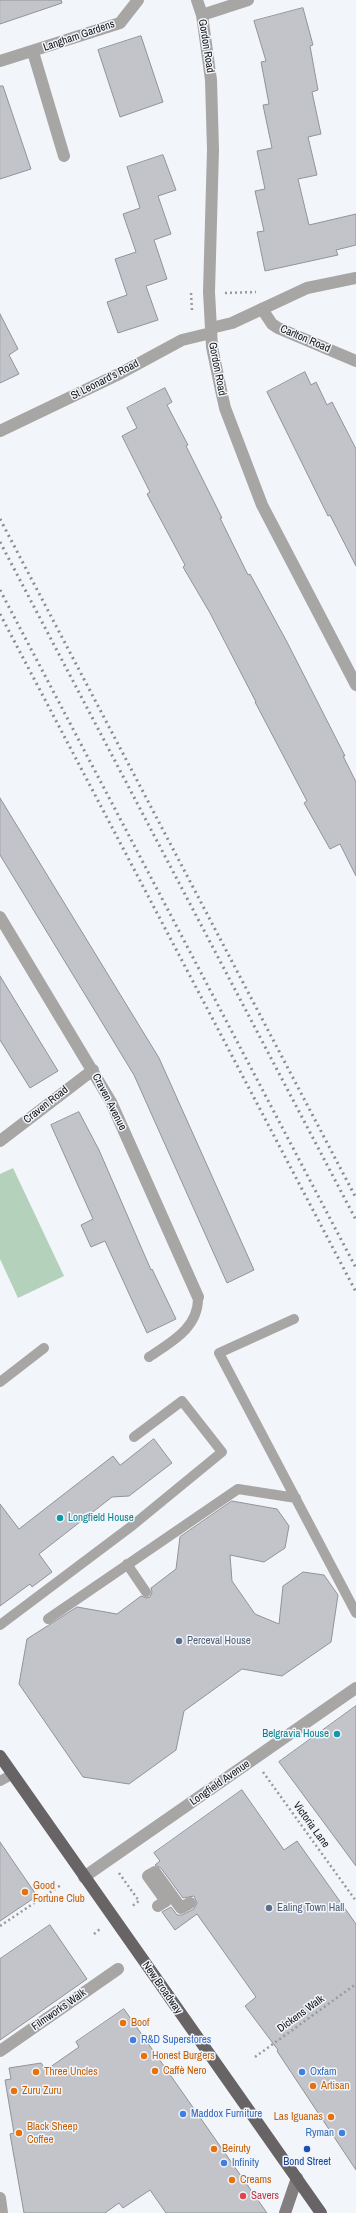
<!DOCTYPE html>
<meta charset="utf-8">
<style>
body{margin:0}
canvas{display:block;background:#f2f5fa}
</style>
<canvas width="356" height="2213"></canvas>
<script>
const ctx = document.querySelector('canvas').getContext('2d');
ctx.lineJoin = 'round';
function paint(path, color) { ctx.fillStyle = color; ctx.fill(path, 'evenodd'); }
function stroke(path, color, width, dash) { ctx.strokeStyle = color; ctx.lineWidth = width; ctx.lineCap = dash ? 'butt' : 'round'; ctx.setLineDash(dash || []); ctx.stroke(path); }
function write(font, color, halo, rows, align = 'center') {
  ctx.font = font + ' "Archivo Narrow",sans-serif'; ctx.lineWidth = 3; ctx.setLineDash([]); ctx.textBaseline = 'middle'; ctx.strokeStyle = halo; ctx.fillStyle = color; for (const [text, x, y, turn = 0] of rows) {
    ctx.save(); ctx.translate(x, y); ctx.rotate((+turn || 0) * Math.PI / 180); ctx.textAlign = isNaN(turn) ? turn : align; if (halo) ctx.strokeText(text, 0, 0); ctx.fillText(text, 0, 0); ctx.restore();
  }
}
const green = new Path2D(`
 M 13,1168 L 64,1276 L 18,1298 L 0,1259 L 0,1174 Z`);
const building = new Path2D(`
 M 0,0 L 61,0 L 62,3 L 0,24 Z
 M 303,8 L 313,45 L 310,46 L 318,90 L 312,92 L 321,134 L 308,137 L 317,175 L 298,179 L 309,225 L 356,214 L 356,245 L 336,250 L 338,255 L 265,271 L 257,232 L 264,231 L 255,191 L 265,189 L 257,151 L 272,148 L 263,105 L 269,104 L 261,62 L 266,61 L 254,21 Z
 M 141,36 L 163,102 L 120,117 L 98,50 Z
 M 0,86 L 3,86 L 31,169 L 0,179 Z
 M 163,155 L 176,190 L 158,196 L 171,234 L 154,240 L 167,279 L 146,286 L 158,320 L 118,333 L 107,302 L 127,295 L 115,259 L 136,252 L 123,214 L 140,208 L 127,167 Z
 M 0,314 L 18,349 L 9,355 L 19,374 L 0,383 Z
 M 305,372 L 311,385 L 316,382 L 327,405 L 332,402 L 356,449 L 356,566 L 330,515 L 328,516 L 267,392 Z
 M 165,388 L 172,402 L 167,405 L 188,445 L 186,446 L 222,518 L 220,518 L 248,575 L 250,574 L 287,642 L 345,756 L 343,756 L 356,782 L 356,876 L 340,844 L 330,849 L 312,817 L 304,803 L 307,801 L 255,702 L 256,702 L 210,613 L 183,567 L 185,565 L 147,494 L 150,492 L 122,436 L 137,428 L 127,408 Z
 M 0,798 L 159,1058 L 254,1270 L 227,1283 L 134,1075 L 0,855 Z
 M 0,976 L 58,1071 L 30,1088 L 0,1040 Z
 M 79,1112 L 99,1150 L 151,1270 L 152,1269 L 176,1319 L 147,1333 L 105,1241 L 91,1247 L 81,1225 L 93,1219 L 51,1125 Z
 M 154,1439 L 172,1463 L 129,1496 L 112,1497 L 39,1554 L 52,1572 L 32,1587 L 30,1584 L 0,1606 L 0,1504 L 19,1529 L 113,1456 L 120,1465 Z
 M 232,1501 L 277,1509 L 289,1526 L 285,1548 L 264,1562 L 230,1555 L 232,1581 L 255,1614 L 279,1624 L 283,1586 L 303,1572 L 324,1575 L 338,1595 L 331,1642 L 282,1676 L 242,1669 L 184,1711 L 176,1750 L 129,1784 L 83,1777 L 19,1684 L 27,1639 L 77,1607 L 117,1614 L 141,1596 L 146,1598 L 150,1597 L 152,1592 L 151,1588 L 176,1569 L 180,1537 Z
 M 356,1706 L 356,1866 L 279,1762 Z
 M 242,1790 L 284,1850 L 297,1841 L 356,1924 L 356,2170 L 277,2051 L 278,2050 L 245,2006 L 256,1997 L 197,1914 L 175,1930 L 162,1912 L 171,1907 L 177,1915 L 182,1915 L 194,1909 L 197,1903 L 194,1896 L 183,1898 L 161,1868 L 155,1865 L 160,1861 L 154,1853 Z
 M 0,1842 L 37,1896 L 0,1921 Z
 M 50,1925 L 87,1979 L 0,2040 L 0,1959 Z
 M 124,2009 L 267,2213 L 166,2213 L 150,2190 L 123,2208 L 119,2203 L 105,2213 L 24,2213 L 10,2134 L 14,2133 L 5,2080 L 11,2079 L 9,2068 L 41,2063 L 46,2070 L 79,2047 L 76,2042 Z`);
const path = new Path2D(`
 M 191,293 L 192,310
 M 225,293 L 256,292
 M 263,1772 L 356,1901
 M 119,1873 L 139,1901 L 131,1907
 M 0,1926 L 61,1885
 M 94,1934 L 100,1929
 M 255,2057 L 356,1984`);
const service = new Path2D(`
 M 294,1319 L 219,1353 L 356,1613
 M 149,1357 C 171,1342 199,1328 198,1297
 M 0,1382 L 44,1348
 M 127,1564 L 146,1592
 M 48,1619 L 238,1489 L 296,1498
 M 0,1625 L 133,1525 L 222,1452 L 182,1401 L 134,1437
 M 0,1781 L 13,1774`);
const pedestrian = new Path2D(`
 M 158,1906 L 166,1901 L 148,1876 L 155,1872 L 181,1908 L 190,1903
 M 0,2051 L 118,1969
 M 0,2198 L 2,2213`);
const minor = new Path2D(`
 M 197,0 L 202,15 L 211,80 L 213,150 L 209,292 L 212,347 L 221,390 L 225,408 L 262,505 L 356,685
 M 202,15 L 248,0
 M 33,52 L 64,156
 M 0,61 L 120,23 L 138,0
 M 262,309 L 307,288 L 356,278
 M 0,917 L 111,1102 L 198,1297
 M 0,1141 L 93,1070
 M 84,1877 L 356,1688`);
const tertiary = new Path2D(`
 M 211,328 L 232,323 L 262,309 L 272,324 L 278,328 L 356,361
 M 0,431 L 121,373 L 182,340 L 211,333`);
const secondary = new Path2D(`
 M 285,2213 L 297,2178`);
const primary = new Path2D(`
 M 0,1756 L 321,2213`);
const rail = new Path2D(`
 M 0,519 L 356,1198
 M 0,542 L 356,1220
 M 0,590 L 356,1268
 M 0,614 L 356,1292`);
const markers = [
 [60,1518,4,"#0f9aa8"],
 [179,1641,4,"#5c6f8a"],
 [337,1734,4,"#0f9aa8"],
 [25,1892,4,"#e8710a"],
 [269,1908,4,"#5c6f8a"],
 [123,2023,4,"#e8710a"],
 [133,2040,4,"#3f7fe0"],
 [144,2056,4,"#e8710a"],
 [155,2071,4,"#e8710a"],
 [36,2072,4,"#e8710a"],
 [302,2072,4,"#3f7fe0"],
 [313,2086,4,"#e8710a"],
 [14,2091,4,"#e8710a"],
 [183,2114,4,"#3f7fe0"],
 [331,2117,4,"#e8710a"],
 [19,2133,4,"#e8710a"],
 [342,2133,4,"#3f7fe0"],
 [214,2149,4,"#e8710a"],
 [307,2149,4,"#1a4fb4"],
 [224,2163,4,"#3f7fe0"],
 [232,2180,4,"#e8710a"],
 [243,2196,4,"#e0444e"]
];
const streetNames = [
 ["Langham Gardens",79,36,-19],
 ["Gordon Road",206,46,81],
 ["Carlton Road",305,339,23],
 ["Gordon Road",217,369,79],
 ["St Leonard's Road",105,380,-27],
 ["Craven Avenue",109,1102,63],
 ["Craven Road",46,1105,-38],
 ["Longfield Avenue",220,1783,-35],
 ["Victoria Lane",311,1825,54],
 ["New Broadway",162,1988,55],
 ["Filmworks Walk",59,2010,-35],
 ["Dickens Walk",301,2014,-36]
];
const cultureNames = [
 ["Longfield House",68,1518],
 ["Belgravia House",329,1734,"right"]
];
const serviceNames = [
 ["Perceval House",187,1641],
 ["Ealing Town Hall",277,1908]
];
const foodNames = [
 ["Good",33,1886],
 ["Fortune Club",33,1899],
 ["Boof",131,2023],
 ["Honest Burgers",152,2056],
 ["Caffè Nero",163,2071],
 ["Three Uncles",44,2072],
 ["Artisan",321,2086],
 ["Zuru Zuru",22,2091],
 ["Las Iguanas",323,2117,"right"],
 ["Black Sheep",27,2127],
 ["Coffee",27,2140],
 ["Beiruty",222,2149],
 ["Creams",240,2180]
];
const shopNames = [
 ["R&D Superstores",141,2040],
 ["Oxfam",310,2072],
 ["Maddox Furniture",191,2114],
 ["Ryman",334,2133,"right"],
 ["Infinity",232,2163]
];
const transitNames = [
 ["Bond Street",307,2162]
];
const healthNames = [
 ["Savers",251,2196]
];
paint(green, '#b4d1bb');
paint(building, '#c2c4ca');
stroke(building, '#919499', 1);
stroke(path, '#989a9e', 2.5, [2, 3]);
stroke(service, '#a8a5a5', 10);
stroke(pedestrian, '#a8a5a5', 12);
stroke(minor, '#a8a5a5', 12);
stroke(tertiary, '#a8a5a5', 12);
stroke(secondary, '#837e7f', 12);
stroke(primary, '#686364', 12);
stroke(rail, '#8b8d90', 3, [2, 4]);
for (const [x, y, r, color] of markers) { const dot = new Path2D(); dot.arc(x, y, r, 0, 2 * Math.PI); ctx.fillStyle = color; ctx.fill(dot); stroke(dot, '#f2f5fa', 1.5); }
write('11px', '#131416', '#f2f5fa', streetNames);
write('11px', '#0d838f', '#f2f5fa', cultureNames, 'left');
write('11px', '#4e5e75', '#f2f5fa', serviceNames, 'left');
write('11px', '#c56008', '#f2f5fa', foodNames, 'left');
write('11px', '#366cbe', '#f2f5fa', shopNames, 'left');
write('11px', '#164399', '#f2f5fa', transitNames);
write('11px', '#be3a42', '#f2f5fa', healthNames, 'left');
</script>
